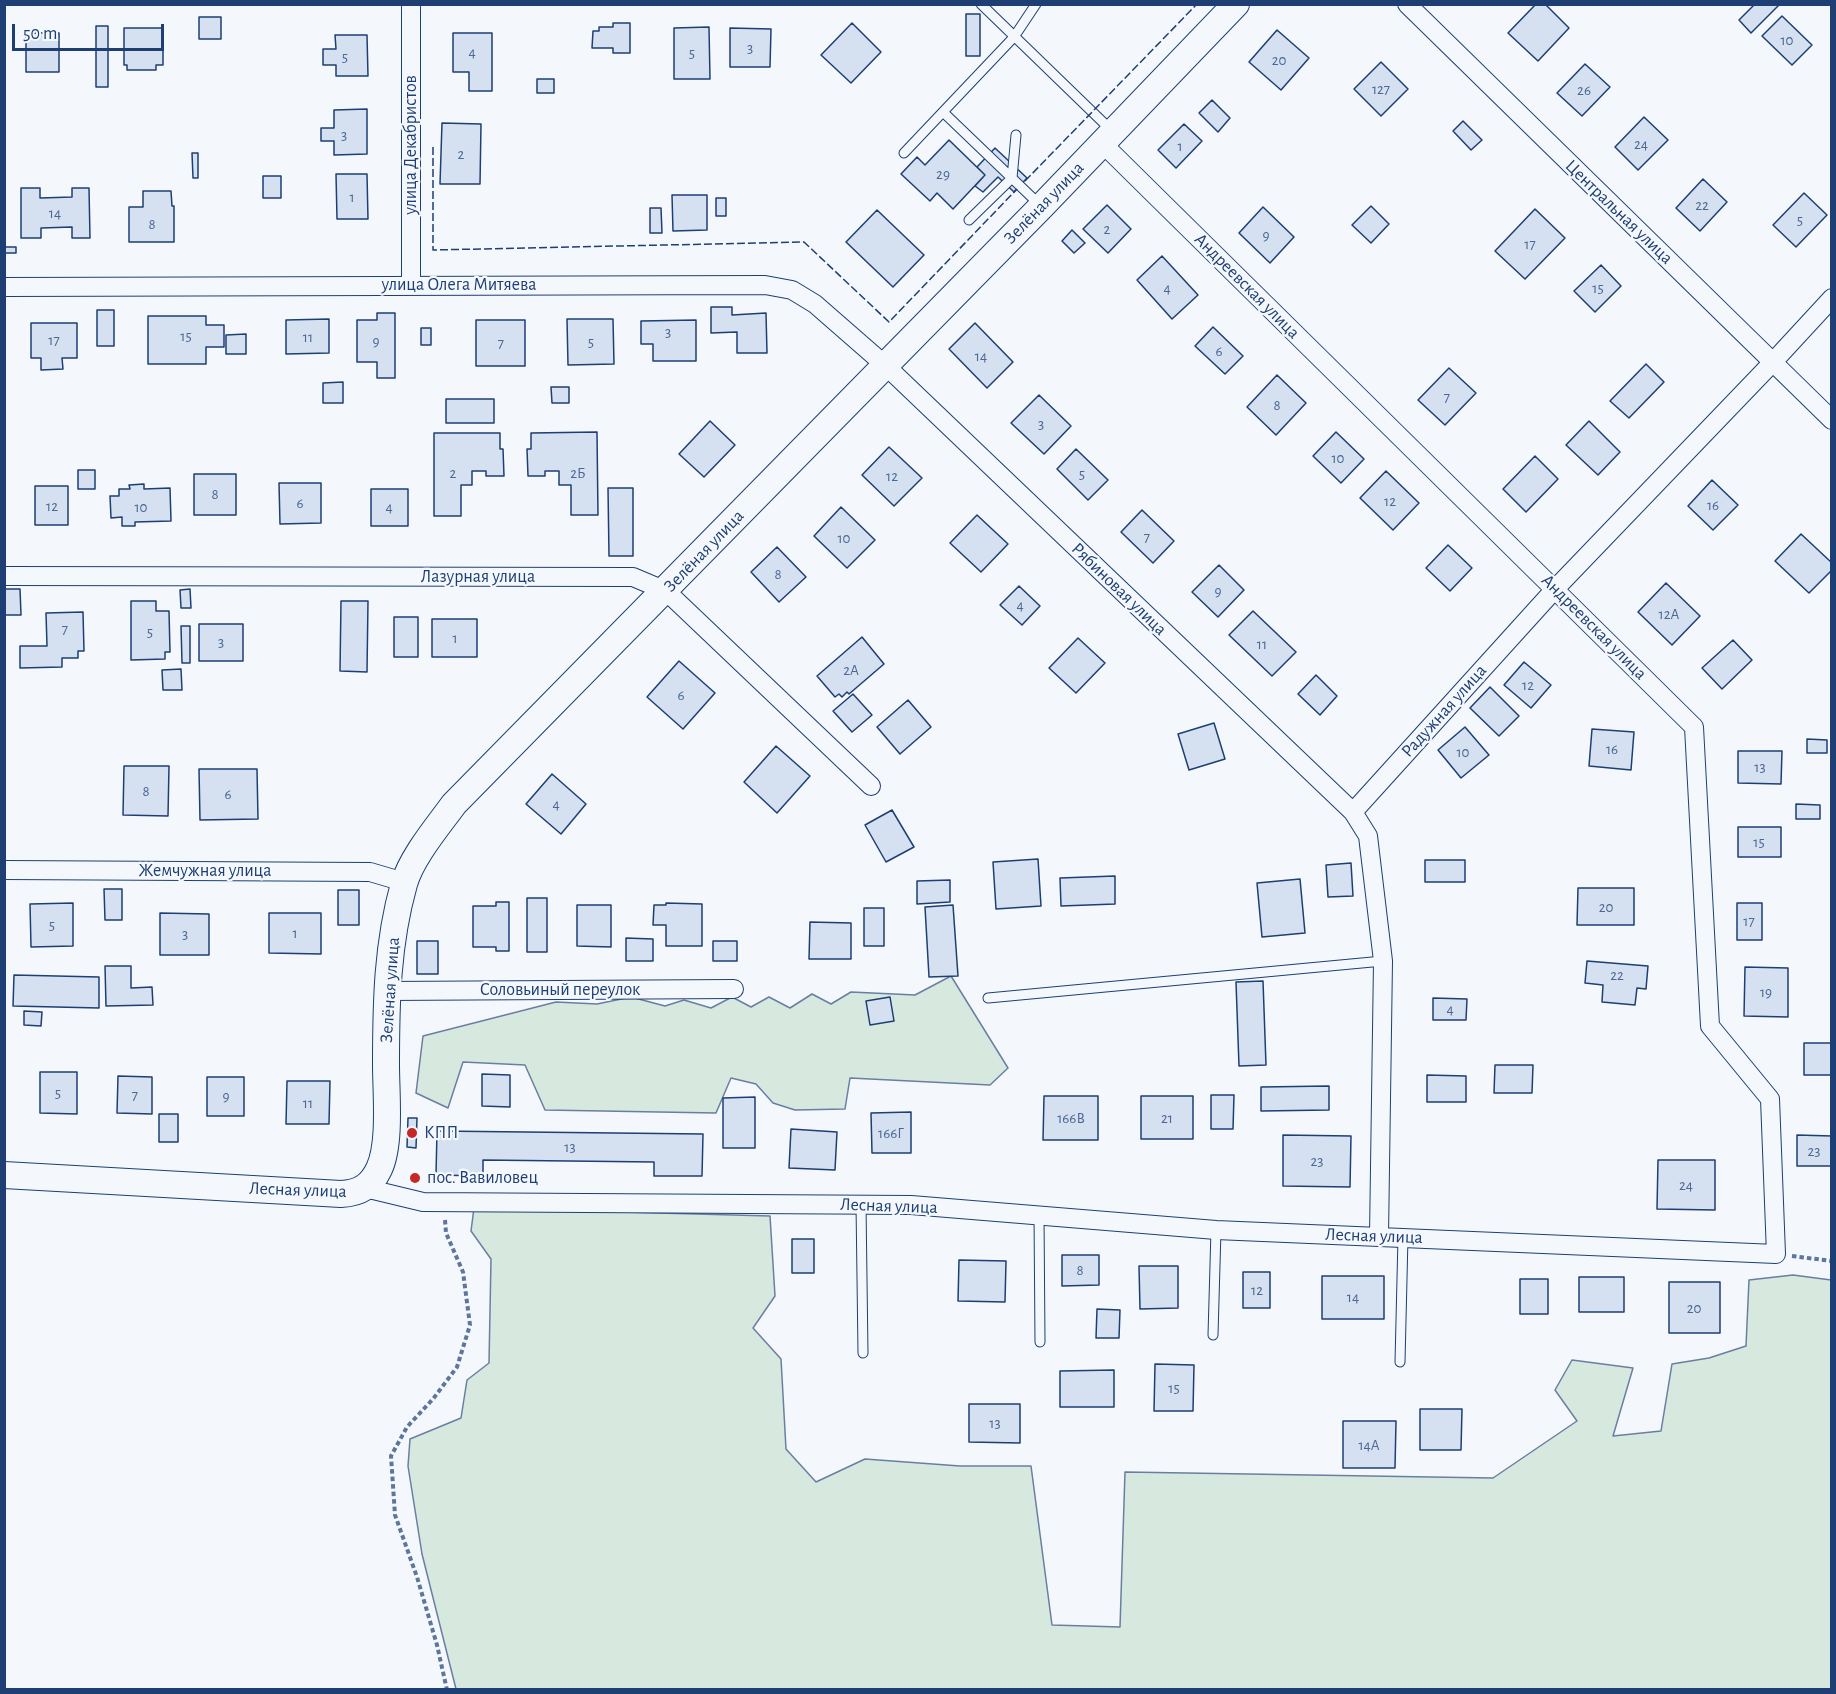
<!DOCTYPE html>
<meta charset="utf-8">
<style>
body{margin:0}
#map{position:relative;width:1836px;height:1694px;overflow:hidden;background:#f4f7fb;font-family:"Alegreya Sans",sans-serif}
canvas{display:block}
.frame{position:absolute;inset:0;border:6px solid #1d3f73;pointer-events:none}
.scale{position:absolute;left:12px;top:24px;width:152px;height:27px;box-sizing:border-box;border:3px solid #1d3f73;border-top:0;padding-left:8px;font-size:18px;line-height:21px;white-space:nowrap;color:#1d3f73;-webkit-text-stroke:4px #f4f7fb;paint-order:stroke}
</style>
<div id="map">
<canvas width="1836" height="1694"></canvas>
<div class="frame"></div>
<div class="scale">50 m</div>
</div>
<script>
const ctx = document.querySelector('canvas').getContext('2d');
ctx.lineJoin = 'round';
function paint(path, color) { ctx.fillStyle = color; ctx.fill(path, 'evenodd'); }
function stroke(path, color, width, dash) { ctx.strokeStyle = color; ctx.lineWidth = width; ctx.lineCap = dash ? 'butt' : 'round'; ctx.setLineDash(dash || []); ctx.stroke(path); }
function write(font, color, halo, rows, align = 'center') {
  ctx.font = font + ' "Alegreya Sans",sans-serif'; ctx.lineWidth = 4.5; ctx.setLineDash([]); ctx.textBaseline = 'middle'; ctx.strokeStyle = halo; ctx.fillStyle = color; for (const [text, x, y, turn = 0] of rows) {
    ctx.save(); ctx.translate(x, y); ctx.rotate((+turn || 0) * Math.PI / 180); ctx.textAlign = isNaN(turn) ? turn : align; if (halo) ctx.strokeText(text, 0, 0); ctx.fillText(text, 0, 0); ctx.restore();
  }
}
const green = new Path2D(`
 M 951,976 L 1008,1068 L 990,1085 L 850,1078 L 845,1109 L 795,1110 L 773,1103 L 756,1084 L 731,1078 L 716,1113 L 545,1110 L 525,1065 L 463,1062 L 448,1108 L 416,1093 L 423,1036 L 556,1002 L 597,1004 L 631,997 L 665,1006 L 684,1000 L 711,1008 L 732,997 L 751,1007 L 769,997 L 790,1008 L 812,994 L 831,1004 L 851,992 L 915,995 Z
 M 474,1208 L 770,1216 L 775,1296 L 753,1328 L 781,1359 L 786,1449 L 816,1482 L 865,1459 L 960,1466 L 1031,1466 L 1052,1625 L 1120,1627 L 1125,1472 L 1493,1478 L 1577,1421 L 1555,1390 L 1572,1360 L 1633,1368 L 1613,1436 L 1661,1431 L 1672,1364 L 1709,1358 L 1746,1346 L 1749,1280 L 1793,1275 L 1831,1280 L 1831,1689 L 456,1689 L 422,1554 L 408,1466 L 410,1439 L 461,1418 L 467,1380 L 489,1363 L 491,1259 L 471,1231 Z`);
const building = new Path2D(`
 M 1536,4 L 1545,4 L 1569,28 L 1538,61 L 1508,33 Z
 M 1755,4 L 1780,4 L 1751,33 L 1739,20 Z
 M 966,14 L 980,14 L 980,56 L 966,56 Z
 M 1782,16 L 1812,45 L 1792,65 L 1762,36 Z
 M 199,17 L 221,17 L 221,39 L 199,39 Z
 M 613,23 L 630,23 L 630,53 L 613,53 L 613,48 L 592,48 L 593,31 L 599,31 L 599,27 L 613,27 Z
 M 852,23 L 881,52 L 851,83 L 821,55 Z
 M 96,26 L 108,26 L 108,87 L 96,87 Z
 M 709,27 L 710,79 L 674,79 L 674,28 Z
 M 124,28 L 163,28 L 163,65 L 156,65 L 156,70 L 127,70 L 127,65 L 124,65 Z
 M 730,28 L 771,29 L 770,67 L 730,67 Z
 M 1277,30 L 1309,58 L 1281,90 L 1249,62 Z
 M 26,33 L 59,33 L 59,72 L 26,72 Z
 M 453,33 L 492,33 L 492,91 L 469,91 L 469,72 L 453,72 Z
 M 335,35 L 367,35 L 368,76 L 336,76 L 336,65 L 323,65 L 323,49 L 336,49 Z
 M 1381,62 L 1408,89 L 1381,116 L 1354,89 Z
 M 1585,64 L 1610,87 L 1582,116 L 1557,93 Z
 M 537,79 L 554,79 L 554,93 L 537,93 Z
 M 1212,100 L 1230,118 L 1218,132 L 1199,113 Z
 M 367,109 L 367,154 L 334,155 L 334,141 L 321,141 L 321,128 L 334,128 L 334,110 Z
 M 1644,117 L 1668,140 L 1638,170 L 1615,147 Z
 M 1463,121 L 1482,140 L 1471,150 L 1453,131 Z
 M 442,123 L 481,124 L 480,184 L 440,184 Z
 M 1184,124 L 1202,141 L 1176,168 L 1158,150 Z
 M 949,140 L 985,175 L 953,209 L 937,193 L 930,201 L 901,174 L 917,157 L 925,165 Z
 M 995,148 L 1027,178 L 1014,192 L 998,177 L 983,192 L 975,186 L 985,175 L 977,167 Z
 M 192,153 L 198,153 L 198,178 L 193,178 Z
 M 336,174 L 367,174 L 368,219 L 337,219 Z
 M 263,176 L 281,176 L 281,198 L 263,198 Z
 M 1703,179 L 1727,202 L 1700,231 L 1676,208 Z
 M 21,188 L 40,188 L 40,198 L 72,197 L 72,188 L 89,188 L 90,238 L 72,238 L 72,227 L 41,228 L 41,238 L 21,238 Z
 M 143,191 L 171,191 L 172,206 L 174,206 L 174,242 L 129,242 L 129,207 L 143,207 Z
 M 1804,193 L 1827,215 L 1796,247 L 1773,225 Z
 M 672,195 L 707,195 L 707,230 L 673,231 Z
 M 716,198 L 726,198 L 726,216 L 716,216 Z
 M 1107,205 L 1131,229 L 1108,253 L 1083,229 Z
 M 1371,206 L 1389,224 L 1371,243 L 1352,225 Z
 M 1263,207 L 1294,237 L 1270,263 L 1239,233 Z
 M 650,208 L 661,208 L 662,233 L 650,233 Z
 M 1535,209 L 1565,238 L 1525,279 L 1495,251 Z
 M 877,210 L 924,255 L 893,287 L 846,242 Z
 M 1072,230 L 1085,243 L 1074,253 L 1062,241 Z
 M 4,247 L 16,247 L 16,253 L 4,253 Z
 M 1162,256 L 1198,295 L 1172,319 L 1137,280 Z
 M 1601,265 L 1621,286 L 1595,312 L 1574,291 Z
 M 711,307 L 732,307 L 732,315 L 766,313 L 767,353 L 737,353 L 737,332 L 711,333 Z
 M 97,310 L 114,310 L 114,346 L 97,346 Z
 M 377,313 L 395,313 L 395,378 L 377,378 L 377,362 L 357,362 L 357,320 L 377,320 Z
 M 148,316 L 206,316 L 206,325 L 224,325 L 224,347 L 206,347 L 206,364 L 148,364 Z
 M 329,319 L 329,353 L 286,354 L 286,320 Z
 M 567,319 L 613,319 L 614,364 L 568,365 Z
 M 476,320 L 525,320 L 525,366 L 476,366 Z
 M 696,320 L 696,361 L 653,361 L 653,344 L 641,344 L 641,321 Z
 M 31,323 L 77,323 L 77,358 L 62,358 L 63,369 L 41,370 L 41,358 L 31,358 Z
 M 975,323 L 1013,362 L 987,388 L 949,349 Z
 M 1213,327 L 1243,356 L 1225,374 L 1195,346 Z
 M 421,328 L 431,328 L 431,345 L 421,345 Z
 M 246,334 L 246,354 L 226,354 L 226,335 Z
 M 1646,364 L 1664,382 L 1629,418 L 1610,401 Z
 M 1449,368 L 1476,393 L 1445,425 L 1418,400 Z
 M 1277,375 L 1306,403 L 1276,435 L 1247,407 Z
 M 343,382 L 343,403 L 323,403 L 323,383 Z
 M 551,387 L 569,387 L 569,403 L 552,403 Z
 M 1039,395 L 1071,426 L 1044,454 L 1011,423 Z
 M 446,399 L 494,399 L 494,423 L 446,423 Z
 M 710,421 L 735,445 L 704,477 L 679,454 Z
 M 1589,421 L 1620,452 L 1598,475 L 1566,445 Z
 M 597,432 L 598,515 L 571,515 L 571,485 L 559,485 L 559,471 L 545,471 L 545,476 L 528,476 L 527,449 L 531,449 L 531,433 Z
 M 1336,432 L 1364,459 L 1341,483 L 1313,456 Z
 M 434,433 L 500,433 L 500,449 L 503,449 L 504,476 L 486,476 L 486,471 L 472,471 L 472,485 L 461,485 L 461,516 L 434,516 Z
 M 889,447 L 922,478 L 894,506 L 862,475 Z
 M 1076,449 L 1108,480 L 1088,500 L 1057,469 Z
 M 1535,456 L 1558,479 L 1526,512 L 1503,489 Z
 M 78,470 L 95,470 L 95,489 L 78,489 Z
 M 1386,471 L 1419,503 L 1393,530 L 1360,498 Z
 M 194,474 L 236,474 L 236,515 L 194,515 Z
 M 1712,480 L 1738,505 L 1713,530 L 1688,506 Z
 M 279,483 L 321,483 L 321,523 L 280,524 Z
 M 144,484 L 144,489 L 170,488 L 171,521 L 135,522 L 135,526 L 122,526 L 122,517 L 111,518 L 110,496 L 119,496 L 119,489 L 130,489 L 129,485 Z
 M 35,486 L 68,486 L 68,525 L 35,525 Z
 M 608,488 L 633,488 L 633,556 L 609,556 Z
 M 371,489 L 408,489 L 408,526 L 371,526 Z
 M 841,507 L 875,540 L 847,568 L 814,536 Z
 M 1142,510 L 1174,541 L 1153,563 L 1121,532 Z
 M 977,515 L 1008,544 L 981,572 L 950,543 Z
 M 1801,534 L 1832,563 L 1832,570 L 1809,593 L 1775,561 Z
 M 1448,545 L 1472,568 L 1450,591 L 1426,568 Z
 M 777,547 L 806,577 L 779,602 L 751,572 Z
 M 1219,565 L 1244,590 L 1218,617 L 1192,592 Z
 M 1666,583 L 1700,616 L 1672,645 L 1638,612 Z
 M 1019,586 L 1040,606 L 1022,625 L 1000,605 Z
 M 4,589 L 20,589 L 21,615 L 4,615 Z
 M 190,589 L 191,608 L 181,608 L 180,590 Z
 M 131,601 L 156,601 L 156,611 L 169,611 L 170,652 L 165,652 L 165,659 L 131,660 Z
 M 341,601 L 368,601 L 367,672 L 340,671 Z
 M 1253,611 L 1296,652 L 1272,676 L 1229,635 Z
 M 83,612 L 84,651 L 78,651 L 78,658 L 62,658 L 62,667 L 20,668 L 20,646 L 47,646 L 46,613 Z
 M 394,617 L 418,617 L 418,657 L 394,657 Z
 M 432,619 L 477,619 L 477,657 L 432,657 Z
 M 199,624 L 243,624 L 243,661 L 199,661 Z
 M 181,626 L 190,626 L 190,663 L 182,663 Z
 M 862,637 L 884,664 L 849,694 L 847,692 L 842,697 L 839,694 L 835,697 L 817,676 Z
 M 1078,638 L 1105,663 L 1076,693 L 1049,668 Z
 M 1733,640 L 1752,660 L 1722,689 L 1702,668 Z
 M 679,661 L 715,693 L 683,729 L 647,697 Z
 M 1524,662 L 1551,685 L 1531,708 L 1504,685 Z
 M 181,669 L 182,690 L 163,690 L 162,670 Z
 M 1316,675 L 1337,696 L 1320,715 L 1298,694 Z
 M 1490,687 L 1519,716 L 1499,736 L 1470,708 Z
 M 853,694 L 872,715 L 852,732 L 833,711 Z
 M 908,700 L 931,727 L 900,754 L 877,727 Z
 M 1214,723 L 1225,759 L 1189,770 L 1178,734 Z
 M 1465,727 L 1489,755 L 1461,778 L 1438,750 Z
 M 1592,729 L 1634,732 L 1631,770 L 1589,766 Z
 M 1807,739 L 1827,740 L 1827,753 L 1807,753 Z
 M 776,746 L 810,776 L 777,813 L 744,782 Z
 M 1738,751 L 1782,751 L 1781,784 L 1738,783 Z
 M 124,766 L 169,766 L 168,816 L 123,815 Z
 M 199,769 L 257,769 L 258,819 L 200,820 Z
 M 552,774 L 586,804 L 561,834 L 526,804 Z
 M 1796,804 L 1820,805 L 1820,819 L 1796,819 Z
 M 892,810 L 914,847 L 886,862 L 865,825 Z
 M 1738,827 L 1781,827 L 1781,857 L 1738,857 Z
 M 1038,859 L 1041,906 L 996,909 L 993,862 Z
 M 1425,860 L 1465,860 L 1465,882 L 1425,882 Z
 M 1351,863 L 1353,896 L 1328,897 L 1326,865 Z
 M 1115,876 L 1115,904 L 1061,906 L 1060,878 Z
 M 1300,879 L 1305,933 L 1262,937 L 1257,883 Z
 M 950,880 L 950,902 L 917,904 L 917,881 Z
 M 1578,888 L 1634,888 L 1634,925 L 1577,925 Z
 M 104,889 L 122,889 L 122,920 L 105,920 Z
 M 338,890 L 359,890 L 359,925 L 338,925 Z
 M 527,898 L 547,898 L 547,952 L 527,952 Z
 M 496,902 L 509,902 L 509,951 L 496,951 L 496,947 L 473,947 L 473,906 L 496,906 Z
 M 73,903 L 73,946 L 31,947 L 30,904 Z
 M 666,903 L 702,904 L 702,946 L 666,946 L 666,925 L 653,925 L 654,905 L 666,905 Z
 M 1737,903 L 1762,903 L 1762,940 L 1737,940 Z
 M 577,905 L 611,905 L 611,947 L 577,946 Z
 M 953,905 L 958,976 L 929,977 L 925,907 Z
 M 864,908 L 884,908 L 884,946 L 864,946 Z
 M 160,913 L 209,914 L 209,955 L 160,955 Z
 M 269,913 L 321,913 L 321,954 L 269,953 Z
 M 810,922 L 851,923 L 851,959 L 809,959 Z
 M 626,938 L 653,939 L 653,961 L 626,961 Z
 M 417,941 L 438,941 L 438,974 L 417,974 Z
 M 713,941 L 737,941 L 737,961 L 713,961 Z
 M 1587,961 L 1648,966 L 1646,989 L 1637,988 L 1635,1005 L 1602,1002 L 1603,985 L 1585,983 Z
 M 105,966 L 131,966 L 131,988 L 152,987 L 153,1005 L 106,1006 Z
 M 1745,967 L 1788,968 L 1788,1017 L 1744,1016 Z
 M 14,975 L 99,977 L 99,1008 L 13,1006 Z
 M 1263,981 L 1266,1065 L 1239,1066 L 1236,982 Z
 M 890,997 L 894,1021 L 870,1025 L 866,1001 Z
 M 1433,998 L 1467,999 L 1466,1020 L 1433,1020 Z
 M 24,1011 L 42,1012 L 41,1026 L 24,1025 Z
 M 1804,1043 L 1832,1043 L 1832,1075 L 1804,1075 Z
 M 1495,1065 L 1533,1065 L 1532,1093 L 1494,1093 Z
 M 40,1072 L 77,1072 L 77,1114 L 40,1113 Z
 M 482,1074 L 510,1075 L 510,1107 L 482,1106 Z
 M 1427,1075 L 1466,1076 L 1466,1102 L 1427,1102 Z
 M 118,1076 L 152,1077 L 152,1114 L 117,1113 Z
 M 207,1077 L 244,1077 L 244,1116 L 207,1116 Z
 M 287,1081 L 330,1081 L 329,1124 L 286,1124 Z
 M 1329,1086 L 1329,1110 L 1261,1111 L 1261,1087 Z
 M 1211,1095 L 1234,1095 L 1233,1129 L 1211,1129 Z
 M 1044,1096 L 1098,1096 L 1098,1140 L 1043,1140 Z
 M 1141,1096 L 1193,1096 L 1193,1139 L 1141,1139 Z
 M 755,1097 L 755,1148 L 723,1148 L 723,1098 Z
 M 911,1112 L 911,1153 L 872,1153 L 871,1113 Z
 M 159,1114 L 178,1114 L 178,1142 L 159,1142 Z
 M 408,1118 L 417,1118 L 416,1148 L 407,1147 Z
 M 791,1129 L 837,1132 L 835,1170 L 789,1168 Z
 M 437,1131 L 703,1134 L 702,1176 L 654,1176 L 654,1162 L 483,1160 L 483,1176 L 436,1175 Z
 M 1283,1135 L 1351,1136 L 1350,1187 L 1283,1186 Z
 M 1797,1135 L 1832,1136 L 1832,1166 L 1797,1166 Z
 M 1658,1160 L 1715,1160 L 1715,1210 L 1657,1209 Z
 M 792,1239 L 814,1239 L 814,1273 L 792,1273 Z
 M 1062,1255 L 1099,1255 L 1099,1285 L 1062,1286 Z
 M 959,1260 L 1006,1261 L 1005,1302 L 958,1301 Z
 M 1139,1266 L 1178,1266 L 1178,1308 L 1140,1309 Z
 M 1243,1272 L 1270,1272 L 1270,1308 L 1243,1308 Z
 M 1322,1276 L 1384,1276 L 1384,1319 L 1322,1319 Z
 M 1579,1277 L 1624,1277 L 1624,1312 L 1579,1312 Z
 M 1520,1279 L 1548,1279 L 1548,1314 L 1520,1314 Z
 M 1669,1282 L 1720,1282 L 1720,1333 L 1669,1333 Z
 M 1097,1309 L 1120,1310 L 1119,1338 L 1096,1338 Z
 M 1155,1364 L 1194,1365 L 1193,1411 L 1154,1411 Z
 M 1114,1370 L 1114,1407 L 1060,1407 L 1060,1371 Z
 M 969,1404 L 1020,1404 L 1020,1443 L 969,1442 Z
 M 1420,1409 L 1462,1409 L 1461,1450 L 1420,1450 Z
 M 1343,1421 L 1396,1421 L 1395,1468 L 1343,1468 Z`);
const path = new Path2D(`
 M 445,1220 L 446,1233 L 463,1272 L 470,1325 L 457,1367 L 433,1399 L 407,1427 L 391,1456 L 395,1515 L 417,1577 L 437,1645 L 447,1690
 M 1792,1256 L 1832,1261`);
const lane = new Path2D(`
 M 981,4 L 1111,130
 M 943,112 L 1041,206
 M 904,153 L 1014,37 L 1036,4
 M 969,220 L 1012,178 L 1016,135
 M 988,998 L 1383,961
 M 861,1204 L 863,1353
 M 1039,1215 L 1040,1342
 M 1213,1335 L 1216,1230
 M 1400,1362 L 1403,1237`);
const street = new Path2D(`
 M 1407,4 L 1832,420
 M 411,285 L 411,4
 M 4,287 L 765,285 L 792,290 L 815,304 L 886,366 L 1353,812 L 1368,836 L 1383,961 L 1379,1236
 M 4,576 L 633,577 L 666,591 L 871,786
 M 1353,812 L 1555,589 L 1773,362 L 1832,298
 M 4,870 L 370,872 L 404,882
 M 386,991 L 734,989
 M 365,1188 L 423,1202 L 911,1205 L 1216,1230 L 1776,1254 L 1770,1099 L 1710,1026 L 1694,727 L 1102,143`);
const secondary = new Path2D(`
 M 4,1175 L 341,1194 C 360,1193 371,1186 379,1169 C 391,1144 386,1093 386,1065 C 386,1003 387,944 404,884 C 411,858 438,826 454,804 L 1042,206 L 1236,4`);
const fence = new Path2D(`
 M 433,147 L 433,250 L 804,242 L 889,322 L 1017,189
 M 1025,181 L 1197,4`);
const markers = [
 [412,1133,6,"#c62828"],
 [415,1178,6,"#c62828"]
];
const numberNames = [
 ["10",1787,40],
 ["3",750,48],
 ["4",472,52],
 ["5",692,53],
 ["5",345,57],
 ["20",1279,60],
 ["127",1381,89],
 ["26",1584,90],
 ["3",344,135],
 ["24",1641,144],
 ["1",1180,146],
 ["2",461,154],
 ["29",943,174],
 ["1",352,197],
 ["22",1702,205],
 ["14",55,213],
 ["5",1800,220],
 ["8",152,224],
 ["2",1107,229],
 ["9",1266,235],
 ["17",1530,244],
 ["4",1167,288],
 ["15",1598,288],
 ["3",668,332],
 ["15",186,336],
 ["11",308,337],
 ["17",54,340],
 ["9",376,341],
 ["5",591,342],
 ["7",501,343],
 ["6",1219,351],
 ["14",981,356],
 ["7",1447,397],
 ["8",1277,405],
 ["3",1041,424],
 ["10",1338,458],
 ["2",453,473],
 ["2Б",578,473],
 ["5",1082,474],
 ["12",892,476],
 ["8",215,494],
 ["12",1390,501],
 ["6",300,503],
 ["16",1713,505],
 ["12",52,506],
 ["10",141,507],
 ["4",389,507],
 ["7",1147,537],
 ["10",844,538],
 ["8",778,574],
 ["9",1218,591],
 ["4",1020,605],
 ["12А",1669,614],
 ["7",65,629],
 ["5",150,632],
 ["1",455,638],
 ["3",221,642],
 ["11",1262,644],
 ["2А",851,670],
 ["12",1528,685],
 ["6",681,695],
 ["16",1612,749],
 ["10",1463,752],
 ["13",1760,767],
 ["8",146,791],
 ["6",228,794],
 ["4",556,804],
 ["15",1759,842],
 ["20",1606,907],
 ["17",1749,921],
 ["5",52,925],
 ["1",295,933],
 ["3",185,934],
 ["22",1617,975],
 ["19",1766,992],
 ["4",1450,1009],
 ["5",58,1093],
 ["7",135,1095],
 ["9",226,1096],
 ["11",308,1103],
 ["166В",1071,1118],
 ["21",1167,1118],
 ["166Г",891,1133],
 ["13",570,1147],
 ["23",1814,1151],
 ["23",1317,1161],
 ["24",1686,1185],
 ["8",1080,1270],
 ["12",1257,1290],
 ["14",1353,1297],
 ["20",1694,1308],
 ["15",1174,1388],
 ["13",995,1423],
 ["14А",1369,1445]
];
const streetNames = [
 ["улица Декабристов",411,145,-90],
 ["Зелёная улица",1044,203,-46],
 ["Центральная улица",1619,212,44],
 ["улица Олега Митяева",459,285],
 ["Андреевская улица",1247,286,45],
 ["Зелёная улица",704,551,-46],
 ["Лазурная улица",478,577],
 ["Рябиновая улица",1119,589,44],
 ["Андреевская улица",1594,627,45],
 ["Радужная улица",1444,711,-48],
 ["Жемчужная улица",205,871],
 ["Зелёная улица",390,990,-86],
 ["Соловьиный переулок",560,990],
 ["Лесная улица",298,1190,2],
 ["Лесная улица",889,1206,2],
 ["Лесная улица",1374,1236,2]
];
const poiNames = [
 ["КПП",424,1133],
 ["пос. Вавиловец",427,1178]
];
paint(green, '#d7e8df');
stroke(green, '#687fa3', 1.5);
paint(building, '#d5e0f0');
stroke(building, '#1d3f73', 1.5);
stroke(lane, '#1d3f73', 11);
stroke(street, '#1d3f73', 20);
stroke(secondary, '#1d3f73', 28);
stroke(path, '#5e769c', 4, [4.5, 3]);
stroke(lane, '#f4f7fb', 9);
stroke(street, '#f4f7fb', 18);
stroke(secondary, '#f4f7fb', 26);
stroke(fence, '#1d3f73', 1.5, [8, 3]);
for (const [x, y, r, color] of markers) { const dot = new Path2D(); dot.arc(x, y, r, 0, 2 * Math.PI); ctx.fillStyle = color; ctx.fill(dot); stroke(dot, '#f4f7fb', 2); }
write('15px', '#4b6792', null, numberNames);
write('18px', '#1d3f73', '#f4f7fb', streetNames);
write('18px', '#1d3f73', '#f4f7fb', poiNames, 'left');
</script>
